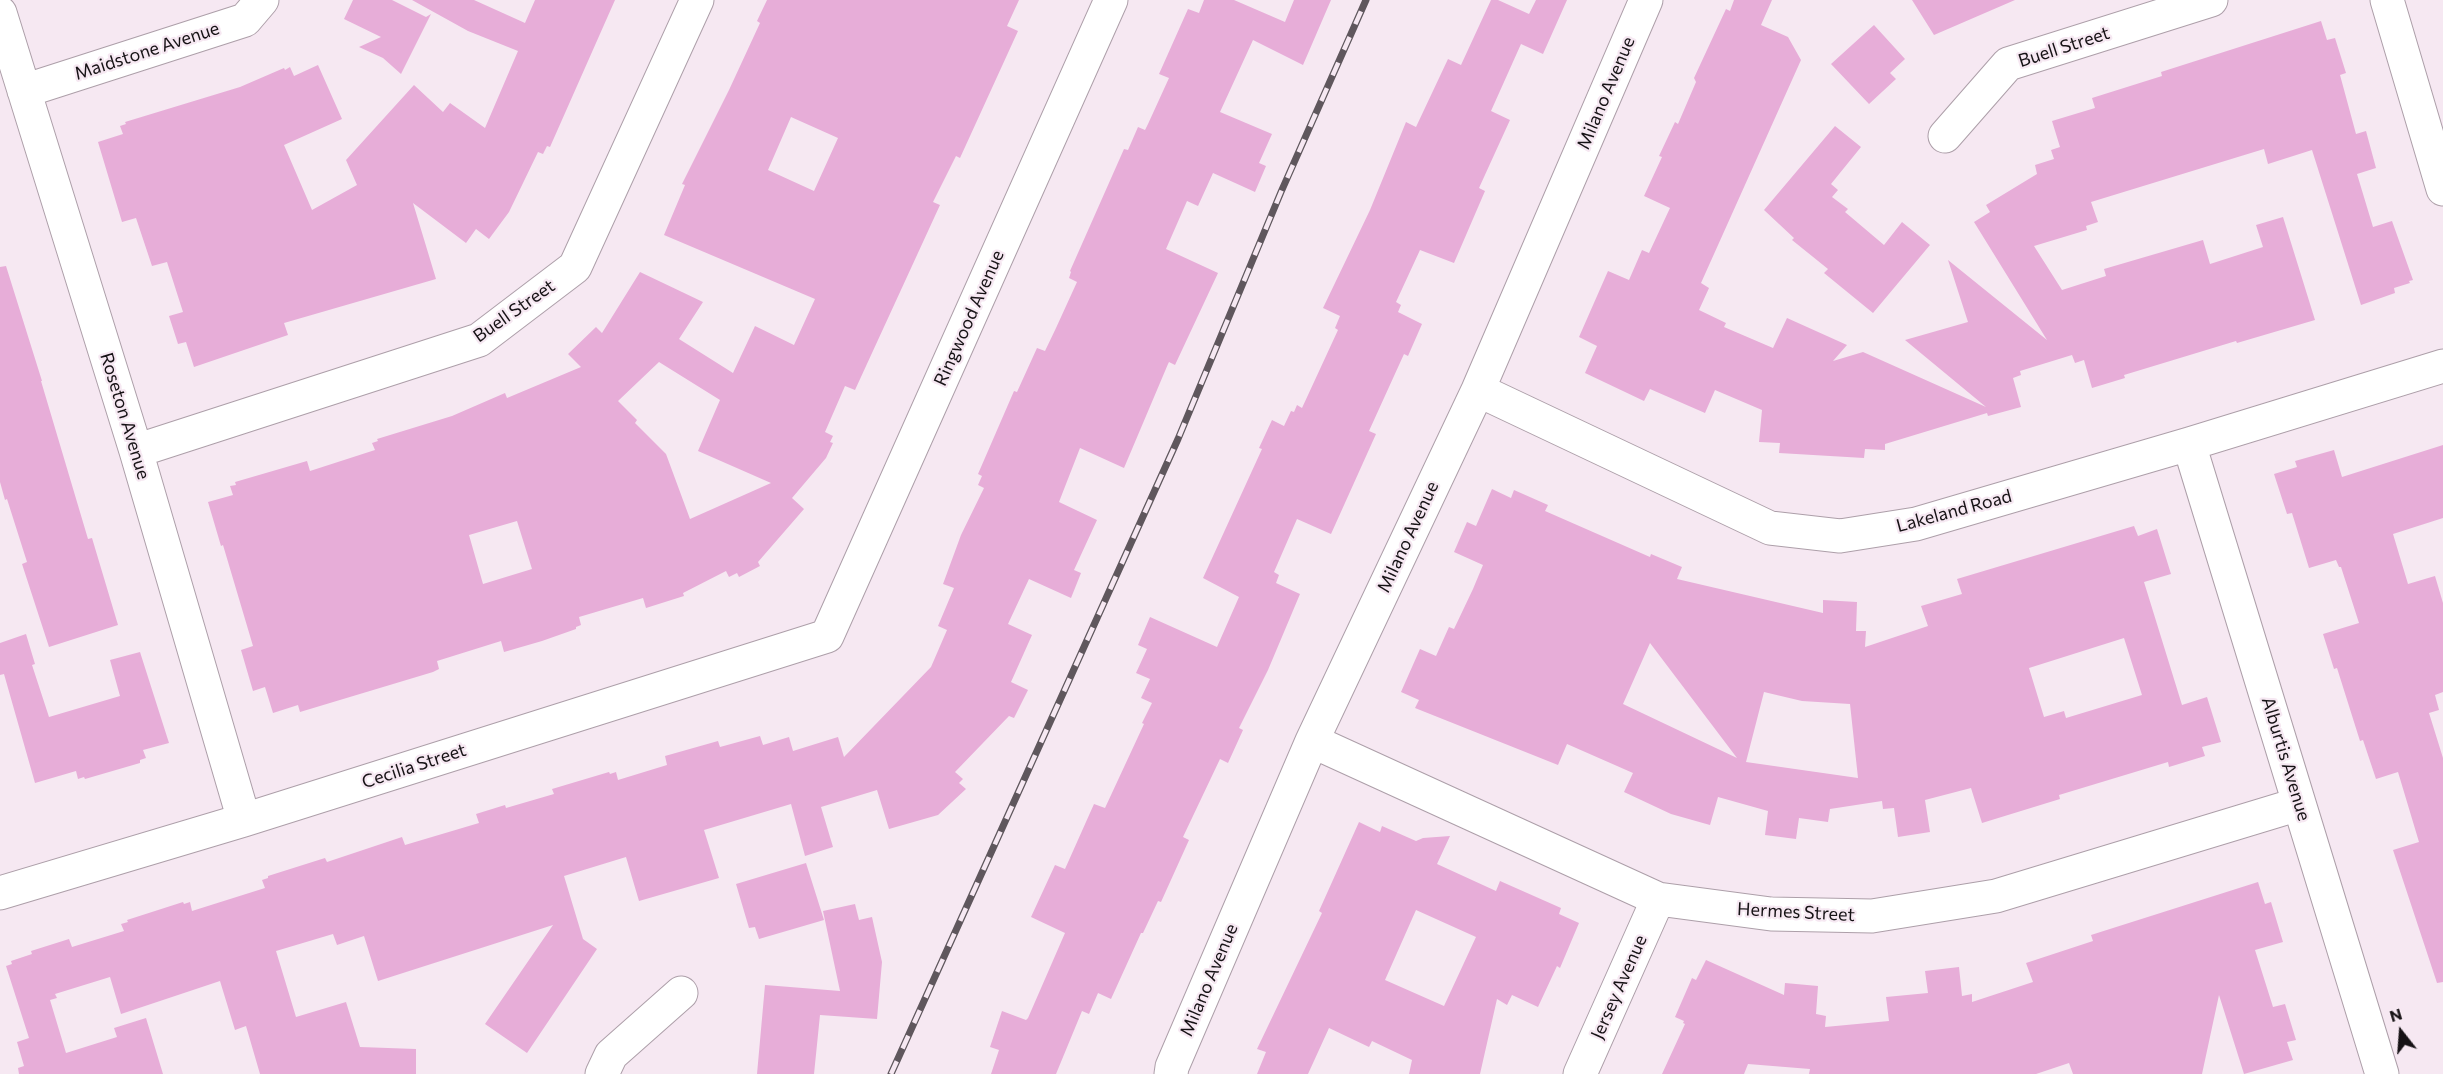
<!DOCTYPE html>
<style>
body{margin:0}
#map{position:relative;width:2443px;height:1074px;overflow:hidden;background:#f6e8f2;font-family:Commissioner,sans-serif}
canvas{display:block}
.north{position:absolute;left:2371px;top:1002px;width:60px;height:60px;-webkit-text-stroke:4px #f6e8f2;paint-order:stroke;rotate:343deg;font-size:16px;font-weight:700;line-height:24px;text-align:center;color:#161215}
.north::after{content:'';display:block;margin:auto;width:21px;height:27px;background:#161215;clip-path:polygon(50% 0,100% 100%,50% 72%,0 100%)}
</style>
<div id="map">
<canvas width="2443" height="1074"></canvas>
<div class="north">N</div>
</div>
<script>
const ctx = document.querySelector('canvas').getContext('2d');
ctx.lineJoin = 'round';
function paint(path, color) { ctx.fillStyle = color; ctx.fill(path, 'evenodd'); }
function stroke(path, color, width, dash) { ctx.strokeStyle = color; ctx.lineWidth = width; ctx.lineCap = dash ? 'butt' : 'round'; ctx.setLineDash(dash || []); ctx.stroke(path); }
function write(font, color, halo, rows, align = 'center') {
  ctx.font = font + ' Commissioner,sans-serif'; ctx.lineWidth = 4.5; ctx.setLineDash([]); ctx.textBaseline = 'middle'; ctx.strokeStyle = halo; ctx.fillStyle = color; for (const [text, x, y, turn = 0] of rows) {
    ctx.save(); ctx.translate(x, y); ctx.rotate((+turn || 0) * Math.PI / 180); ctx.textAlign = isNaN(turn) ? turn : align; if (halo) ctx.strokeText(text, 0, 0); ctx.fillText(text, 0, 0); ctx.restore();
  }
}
const building = new Path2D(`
 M 353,0 L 392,0 L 426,17 L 431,14 L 401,74 L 383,58 L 359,47 L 381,37 L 344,19 Z
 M 412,0 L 474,0 L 525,23 L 535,0 L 615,0 L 550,147 L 547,146 L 543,154 L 538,152 L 509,212 L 489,239 L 476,229 L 466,243 L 413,203 L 436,279 L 284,323 L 288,335 L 194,367 L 186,342 L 178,344 L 169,316 L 183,312 L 167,262 L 152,266 L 136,218 L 122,222 L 98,142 L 123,134 L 120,126 L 126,124 L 125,122 L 240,87 L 284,68 L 285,70 L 290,67 L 294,76 L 318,65 L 342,119 L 284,145 L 312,210 L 357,185 L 346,160 L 414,85 L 443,112 L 450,103 L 485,128 L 518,51 L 468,31 Z
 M 767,0 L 1019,0 L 1007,26 L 1018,31 L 960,158 L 956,156 L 933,202 L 940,205 L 855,390 L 845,386 L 825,432 L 833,436 L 830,442 L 833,443 L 826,458 L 792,498 L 804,509 L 758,562 L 760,566 L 739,577 L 737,573 L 729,577 L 726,571 L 683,593 L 684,596 L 646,608 L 643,598 L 579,617 L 581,625 L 576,627 L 576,629 L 542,641 L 504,652 L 501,641 L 437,661 L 439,669 L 433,672 L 300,712 L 298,705 L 273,713 L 265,687 L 253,691 L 241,650 L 253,646 L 223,545 L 221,546 L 208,502 L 233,495 L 230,486 L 236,485 L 235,482 L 307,461 L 310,471 L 375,450 L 372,443 L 378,441 L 377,439 L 452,416 L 505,393 L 507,398 L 581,367 L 568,354 L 596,327 L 602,333 L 640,272 L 703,302 L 679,339 L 733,373 L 755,326 L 794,345 L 815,299 L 664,235 L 685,185 L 682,184 L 729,90 L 760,23 L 757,21 ZM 791,117 L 838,138 L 814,191 L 768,170 ZM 659,362 L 720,400 L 698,451 L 771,483 L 690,519 L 666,454 L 635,423 L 637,420 L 618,401 ZM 517,521 L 532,569 L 483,584 L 469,535 Z
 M 1204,0 L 1234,0 L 1285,22 L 1294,0 L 1331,0 L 1303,65 L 1253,40 L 1220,112 L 1272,134 L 1259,163 L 1266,166 L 1255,192 L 1213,173 L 1198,206 L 1187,201 L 1166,249 L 1218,273 L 1175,365 L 1169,362 L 1168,364 L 1124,468 L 1080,448 L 1059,502 L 1097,520 L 1074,570 L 1081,573 L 1071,598 L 1029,579 L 1008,624 L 1032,635 L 1011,682 L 1028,690 L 1014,718 L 1009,716 L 955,772 L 963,779 L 959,783 L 966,789 L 938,815 L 889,829 L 877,790 L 821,807 L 833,847 L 805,856 L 791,804 L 704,830 L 719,878 L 639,901 L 626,857 L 564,876 L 583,939 L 597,949 L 527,1053 L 485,1024 L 553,925 L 378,981 L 364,936 L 337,945 L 333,934 L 276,951 L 296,1017 L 346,1002 L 360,1047 L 416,1049 L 416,1074 L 260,1074 L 246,1026 L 235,1030 L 220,981 L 121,1014 L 110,977 L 55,994 L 57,998 L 50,1000 L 66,1053 L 117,1037 L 114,1028 L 146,1018 L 163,1074 L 19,1074 L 18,1068 L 24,1066 L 17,1042 L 29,1038 L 6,966 L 12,964 L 11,961 L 32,954 L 31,951 L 69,939 L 72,947 L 124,931 L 121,924 L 128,922 L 127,920 L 183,902 L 184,904 L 190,902 L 192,911 L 265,888 L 262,880 L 268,878 L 268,876 L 325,858 L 327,862 L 402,837 L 405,845 L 479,823 L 476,814 L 505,805 L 506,808 L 554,794 L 552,789 L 609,772 L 610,774 L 616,772 L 618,780 L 667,765 L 665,756 L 718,741 L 720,747 L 760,736 L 763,745 L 789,737 L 793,751 L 838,737 L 844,757 L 931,667 L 947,630 L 938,626 L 954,588 L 943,584 L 961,535 L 984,488 L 978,485 L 982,476 L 978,474 L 1014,391 L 1017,392 L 1037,348 L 1045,351 L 1056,328 L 1077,282 L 1069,278 L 1071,272 L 1070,271 L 1124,149 L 1128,150 L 1138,127 L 1145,130 L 1148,124 L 1169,78 L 1159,74 L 1188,9 L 1199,13 Z
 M 1491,0 L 1498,0 L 1529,14 L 1536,0 L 1567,0 L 1543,54 L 1521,44 L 1491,111 L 1510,120 L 1479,188 L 1485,191 L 1454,263 L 1420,250 L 1396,302 L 1401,305 L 1398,312 L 1422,324 L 1408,356 L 1404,354 L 1369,431 L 1376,434 L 1331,534 L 1297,519 L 1274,572 L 1279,575 L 1276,583 L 1300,594 L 1268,670 L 1239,728 L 1243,730 L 1228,763 L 1220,759 L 1183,837 L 1189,840 L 1161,902 L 1158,901 L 1143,933 L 1141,933 L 1111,999 L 1098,993 L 1089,1014 L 1082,1011 L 1056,1074 L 991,1074 L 999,1050 L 990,1047 L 1002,1011 L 1026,1020 L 1028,1018 L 1065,933 L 1031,917 L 1055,865 L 1065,869 L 1094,804 L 1105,808 L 1144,724 L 1142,723 L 1152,703 L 1141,698 L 1150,679 L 1136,673 L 1147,649 L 1138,645 L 1150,617 L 1217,647 L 1239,597 L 1203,578 L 1262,449 L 1259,448 L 1272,420 L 1284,426 L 1291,411 L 1294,412 L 1297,405 L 1302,408 L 1338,330 L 1335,328 L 1340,316 L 1323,308 L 1370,210 L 1406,122 L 1416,127 L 1448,59 L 1461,65 Z
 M 1734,0 L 1772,0 L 1761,25 L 1788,37 L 1801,60 L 1701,283 L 1709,288 L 1699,310 L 1726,323 L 1724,327 L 1773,348 L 1787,318 L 1847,345 L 1833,361 L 1863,352 L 1986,407 L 1905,340 L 1968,322 L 1948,260 L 2047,340 L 1974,222 L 1990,212 L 1986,205 L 2037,174 L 2035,165 L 2054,159 L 2051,150 L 2060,147 L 2052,121 L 2095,108 L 2092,98 L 2162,76 L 2161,72 L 2321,21 L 2327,40 L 2335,38 L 2346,73 L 2340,75 L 2356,134 L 2366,131 L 2376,168 L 2357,174 L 2373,227 L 2392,221 L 2413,280 L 2409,281 L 2410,283 L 2394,288 L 2395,293 L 2361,305 L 2312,150 L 2268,164 L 2264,149 L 2091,202 L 2098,222 L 2086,226 L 2087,230 L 2034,246 L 2062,290 L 2106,276 L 2104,269 L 2203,240 L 2210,264 L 2263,247 L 2256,225 L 2283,217 L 2315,320 L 2237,343 L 2236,341 L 2124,375 L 2125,378 L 2092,388 L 2084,360 L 2075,363 L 2072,355 L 2020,371 L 2021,375 L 2013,378 L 2021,407 L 1988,416 L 1987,413 L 1885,444 L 1885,450 L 1865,449 L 1864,458 L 1779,453 L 1780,443 L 1759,442 L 1762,410 L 1715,390 L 1705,413 L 1650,389 L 1644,401 L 1585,373 L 1597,346 L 1579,337 L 1608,271 L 1629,280 L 1642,250 L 1649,253 L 1670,208 L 1644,196 L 1662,157 L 1659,156 L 1675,122 L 1678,124 L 1696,82 L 1694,78 L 1726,9 L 1730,11 Z
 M 1912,0 L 2015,0 L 1934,35 Z
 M 1874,25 L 1905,59 L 1890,73 L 1896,79 L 1869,104 L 1831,64 Z
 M 1835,126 L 1861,147 L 1831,184 L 1838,190 L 1832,197 L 1848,209 L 1845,212 L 1884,245 L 1902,222 L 1930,245 L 1873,313 L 1824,273 L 1828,269 L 1792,240 L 1794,238 L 1764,210 Z
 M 6,266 L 42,381 L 41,381 L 88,539 L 92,538 L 118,625 L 49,647 L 22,564 L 27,562 L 7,499 L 5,500 L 0,482 L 0,267 Z
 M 2443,445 L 2443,518 L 2393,534 L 2408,584 L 2435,576 L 2443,603 L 2443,692 L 2435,695 L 2439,710 L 2429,713 L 2443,758 L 2443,982 L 2437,983 L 2393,850 L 2419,842 L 2398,772 L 2376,779 L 2363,740 L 2360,741 L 2337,668 L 2334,669 L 2323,634 L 2359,623 L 2341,567 L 2339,567 L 2336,560 L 2309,568 L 2292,513 L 2287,514 L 2274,474 L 2297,467 L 2295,461 L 2334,450 L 2342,477 Z
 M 1492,489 L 1511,498 L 1514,490 L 1548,505 L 1545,511 L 1650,557 L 1651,554 L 1682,567 L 1677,579 L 1823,613 L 1823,600 L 1857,602 L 1856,631 L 1866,631 L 1865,647 L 1928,626 L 1921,606 L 1962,594 L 1957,579 L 2134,526 L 2138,536 L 2157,529 L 2171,574 L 2144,582 L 2182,705 L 2207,697 L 2221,742 L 2202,747 L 2205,756 L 2169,767 L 2168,762 L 2059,795 L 2060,799 L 1982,823 L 1971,788 L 1925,800 L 1930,832 L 1898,837 L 1894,808 L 1883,809 L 1882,801 L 1830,809 L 1828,822 L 1799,818 L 1796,839 L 1765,835 L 1768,811 L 1718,797 L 1710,825 L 1671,814 L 1624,792 L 1633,773 L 1567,744 L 1558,765 L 1415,708 L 1419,700 L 1401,692 L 1420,649 L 1436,656 L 1449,627 L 1454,629 L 1473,589 L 1483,565 L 1454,552 L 1467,522 L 1476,526 ZM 2124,638 L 2142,695 L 2066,718 L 2064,711 L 2044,717 L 2029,668 ZM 1650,643 L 1737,758 L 1623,704 ZM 1764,692 L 1802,701 L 1850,704 L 1858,778 L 1746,762 Z
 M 26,634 L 35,664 L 32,665 L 49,717 L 120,696 L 110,660 L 140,652 L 169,743 L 143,750 L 146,758 L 140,760 L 140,763 L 85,779 L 84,777 L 78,779 L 76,771 L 35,783 L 4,674 L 0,675 L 0,643 Z
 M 1359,822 L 1380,832 L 1382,826 L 1416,841 L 1423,838 L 1450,836 L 1437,864 L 1496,891 L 1500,881 L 1561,908 L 1559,914 L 1579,923 L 1560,968 L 1557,966 L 1538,1007 L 1512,995 L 1507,1005 L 1497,999 L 1480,1074 L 1409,1074 L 1412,1060 L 1372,1041 L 1369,1047 L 1329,1028 L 1308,1074 L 1257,1074 L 1266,1052 L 1257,1049 L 1322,913 L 1319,911 ZM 1416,910 L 1476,937 L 1444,1006 L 1385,980 Z
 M 806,863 L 824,920 L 759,939 L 755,927 L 749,928 L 736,884 Z
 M 2258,882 L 2265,904 L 2271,902 L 2283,942 L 2255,950 L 2273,1007 L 2285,1004 L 2296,1040 L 2287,1042 L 2293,1060 L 2244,1074 L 2219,995 L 2202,1074 L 2073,1074 L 2069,1063 L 2036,1074 L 1809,1074 L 1810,1069 L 1748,1064 L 1744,1074 L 1662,1074 L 1685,1024 L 1683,1023 L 1684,1021 L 1675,1017 L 1692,978 L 1696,980 L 1706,960 L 1784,995 L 1785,983 L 1818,986 L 1816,1014 L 1826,1016 L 1825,1027 L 1889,1021 L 1886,997 L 1928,993 L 1925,971 L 1959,967 L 1962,996 L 1972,994 L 1972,1002 L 2033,982 L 2026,963 L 2093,941 L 2091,935 Z
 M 855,904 L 859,920 L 872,917 L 882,962 L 877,1019 L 820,1015 L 814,1074 L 757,1074 L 765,985 L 840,991 L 823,911 Z`);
const minor = new Path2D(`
 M 2387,0 L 2443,189
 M 0,13 L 136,451 L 244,820
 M 24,91 L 245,20 L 262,0
 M 1945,136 L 2008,64 L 2211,0
 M 1478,390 L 1770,528 L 1840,536 L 1916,524 L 2189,444 L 2443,366
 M 2189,444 L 2382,1074
 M 136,451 L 479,340 L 575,267 L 697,0
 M 1312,741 L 1658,899 L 1771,914 L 1872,916 L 1996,896 L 2299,804
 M 0,893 L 244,820 L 827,636 L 1111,0
 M 602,1074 L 611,1055 L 681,993
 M 1171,1074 L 1172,1067 L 1312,741 L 1478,390 L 1646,0
 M 1580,1074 L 1658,899`);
const rail = new Path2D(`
 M 891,1074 L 1178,439 L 1281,192 L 1366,0`);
const streetNames = [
 ["Buell Street",2064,47,-18],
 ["Maidstone Avenue",147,51,-18],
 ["Milano Avenue",1606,93,-67],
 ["Buell Street",514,311,-35],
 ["Ringwood Avenue",969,318,-66],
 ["Roseton Avenue",125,416,73],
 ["Lakeland Road",1954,511,-15],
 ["Milano Avenue",1408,537,-65],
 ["Alburtis Avenue",2286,759,73],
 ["Cecilia Street",414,766,-18],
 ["Hermes Street",1796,912,3],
 ["Milano Avenue",1209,980,-67],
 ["Jersey Avenue",1619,987,-66]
];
paint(building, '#e7add8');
stroke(minor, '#ad9fa9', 35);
stroke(minor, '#fff', 33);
stroke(rail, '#5f575d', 7);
stroke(rail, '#f6e8f2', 4.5, [14]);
write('18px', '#161215', '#f6e8f2', streetNames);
</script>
